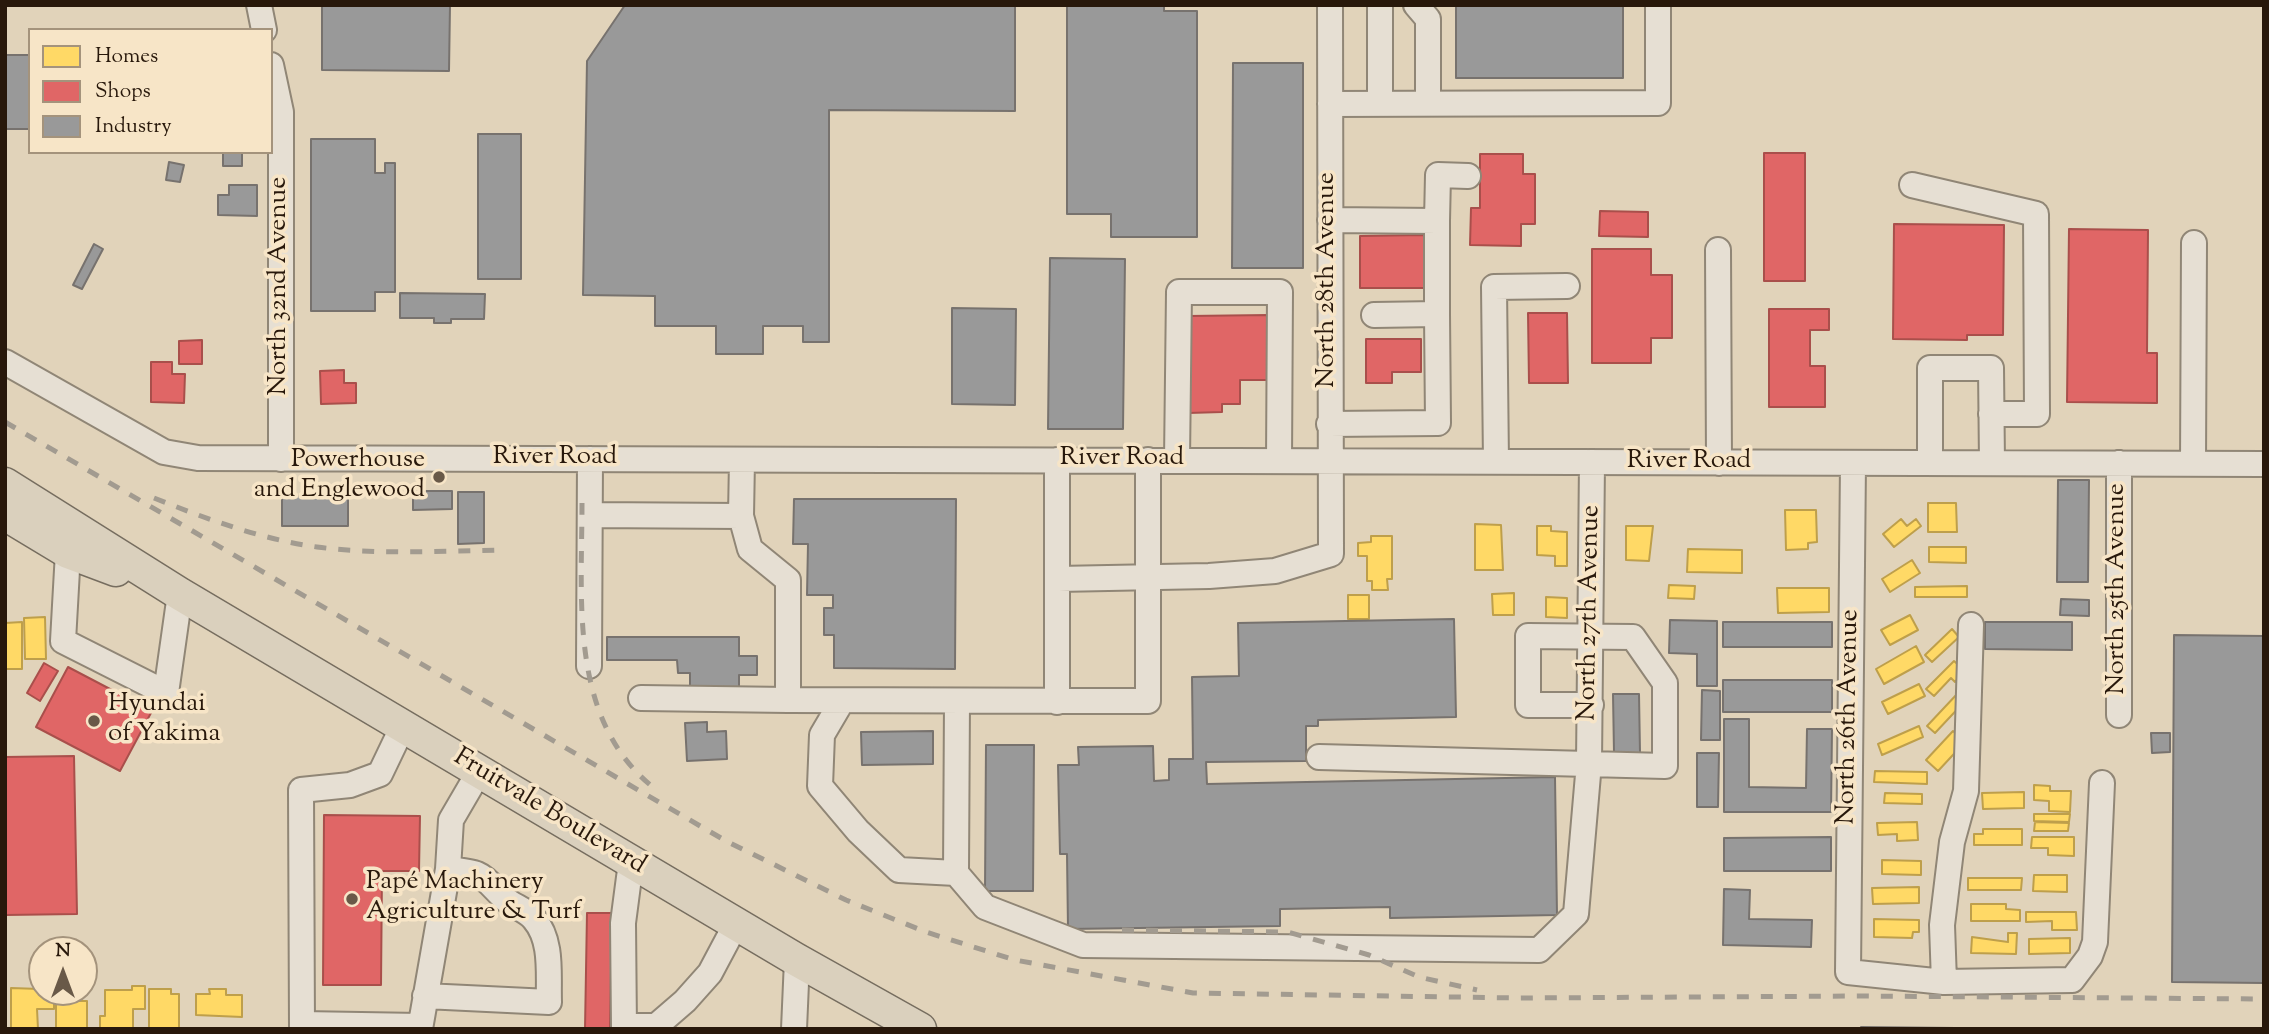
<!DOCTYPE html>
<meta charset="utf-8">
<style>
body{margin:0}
#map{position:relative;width:2269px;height:1034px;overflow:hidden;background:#e1d3ba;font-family:"Sorts Mill Goudy",serif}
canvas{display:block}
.frame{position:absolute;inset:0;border:7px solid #28180b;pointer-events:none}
.legend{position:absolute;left:28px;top:28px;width:245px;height:126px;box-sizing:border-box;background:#f7e5c7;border:2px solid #a4937c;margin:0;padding:9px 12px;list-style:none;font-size:21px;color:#28180b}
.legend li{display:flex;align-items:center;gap:14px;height:35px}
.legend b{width:35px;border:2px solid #a4937c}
.north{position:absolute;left:28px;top:936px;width:70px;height:70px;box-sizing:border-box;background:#f7e5c7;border:2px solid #a4937c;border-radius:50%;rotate:0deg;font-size:19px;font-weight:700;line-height:28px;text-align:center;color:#28180b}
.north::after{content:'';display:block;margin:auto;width:24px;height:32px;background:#695948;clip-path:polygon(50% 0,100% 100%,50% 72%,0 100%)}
</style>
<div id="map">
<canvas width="2269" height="1034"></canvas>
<div class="frame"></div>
<ul class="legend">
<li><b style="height:19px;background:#ffd966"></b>Homes</li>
<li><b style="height:19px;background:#e06666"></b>Shops</li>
<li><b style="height:19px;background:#999"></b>Industry</li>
</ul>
<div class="north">N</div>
</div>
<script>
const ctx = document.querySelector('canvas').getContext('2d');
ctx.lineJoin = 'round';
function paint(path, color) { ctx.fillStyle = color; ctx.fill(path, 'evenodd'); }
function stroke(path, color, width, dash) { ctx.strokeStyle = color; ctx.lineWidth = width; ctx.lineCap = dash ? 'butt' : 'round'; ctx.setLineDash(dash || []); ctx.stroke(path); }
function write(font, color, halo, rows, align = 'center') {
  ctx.font = font + ' "Sorts Mill Goudy",serif'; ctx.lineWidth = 7; ctx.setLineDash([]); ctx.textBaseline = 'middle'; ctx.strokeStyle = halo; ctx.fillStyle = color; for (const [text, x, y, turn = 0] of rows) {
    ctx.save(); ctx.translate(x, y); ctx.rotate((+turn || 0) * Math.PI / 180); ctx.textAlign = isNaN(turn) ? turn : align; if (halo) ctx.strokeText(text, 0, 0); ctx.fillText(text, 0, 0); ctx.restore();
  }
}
const homes = new Path2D(`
 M 1928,503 L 1956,503 L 1957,532 L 1928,532 Z
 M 1785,510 L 1816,510 L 1817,542 L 1808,543 L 1808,549 L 1786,550 Z
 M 1901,519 L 1907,526 L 1916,519 L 1921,526 L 1894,547 L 1883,534 Z
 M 1475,524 L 1501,525 L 1503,570 L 1475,570 Z
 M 1537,526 L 1551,526 L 1551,531 L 1567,532 L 1567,566 L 1555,566 L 1555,556 L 1537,555 Z
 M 1626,526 L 1653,526 L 1649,561 L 1626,560 Z
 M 1371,536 L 1392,536 L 1392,579 L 1387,579 L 1388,590 L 1372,590 L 1372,581 L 1367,581 L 1367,556 L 1358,556 L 1358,543 L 1371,542 Z
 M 1929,547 L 1966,547 L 1966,563 L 1929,562 Z
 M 1688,549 L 1742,550 L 1742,573 L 1687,572 Z
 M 1912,560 L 1920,573 L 1890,592 L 1882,579 Z
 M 1669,585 L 1695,586 L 1694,599 L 1668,598 Z
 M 1967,586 L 1967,597 L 1915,597 L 1915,587 Z
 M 1777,588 L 1829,588 L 1829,612 L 1778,613 Z
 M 1514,593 L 1514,615 L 1493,615 L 1492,594 Z
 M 1348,595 L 1369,595 L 1369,619 L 1348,619 Z
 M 1546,597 L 1567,598 L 1567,618 L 1546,617 Z
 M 1910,615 L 1918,630 L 1890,645 L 1881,630 Z
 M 45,617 L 46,659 L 25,659 L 24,618 Z
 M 22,622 L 22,669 L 5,669 L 5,623 Z
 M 1952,629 L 1959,637 L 1932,662 L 1925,655 Z
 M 1916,646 L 1924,662 L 1884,684 L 1876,669 Z
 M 1954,661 L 1965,671 L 1955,682 L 1951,678 L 1934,696 L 1926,689 Z
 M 1919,684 L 1925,696 L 1888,714 L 1882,702 Z
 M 1958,693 L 1966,700 L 1935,733 L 1927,726 Z
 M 1919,726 L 1923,737 L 1882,755 L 1878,744 Z
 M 1953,731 L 1965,742 L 1938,771 L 1926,760 Z
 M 1875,771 L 1927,772 L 1927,784 L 1874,782 Z
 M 2034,785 L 2050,786 L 2050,791 L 2071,791 L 2070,812 L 2049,811 L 2049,801 L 2034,800 Z
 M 2024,792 L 2024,808 L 1983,809 L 1982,793 Z
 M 1885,793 L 1922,794 L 1922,804 L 1884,803 Z
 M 2034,814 L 2070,814 L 2069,822 L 2034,821 Z
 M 1917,822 L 1918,840 L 1897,841 L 1897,834 L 1878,835 L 1877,823 Z
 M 2035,822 L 2069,823 L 2068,831 L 2034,831 Z
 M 1983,829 L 2022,829 L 2022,845 L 1974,845 L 1974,834 L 1983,834 Z
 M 2032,837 L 2074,837 L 2074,856 L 2048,855 L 2048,848 L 2031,848 Z
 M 1882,860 L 1921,861 L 1921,875 L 1882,874 Z
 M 2034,875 L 2067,875 L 2067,892 L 2033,891 Z
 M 1968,878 L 2022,878 L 2021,890 L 1968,890 Z
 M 1919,887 L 1919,903 L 1873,904 L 1872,888 Z
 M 1971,904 L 2006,904 L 2006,909 L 2020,910 L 2020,921 L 1971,921 Z
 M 2026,912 L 2076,912 L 2077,930 L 2052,930 L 2052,921 L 2026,922 Z
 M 1874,919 L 1919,920 L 1919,932 L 1913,932 L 1912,938 L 1874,937 Z
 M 2008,933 L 2017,933 L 2016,954 L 1971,953 L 1972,937 L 2008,942 Z
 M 2070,938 L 2070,953 L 2029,954 L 2029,939 Z
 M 40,984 L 42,992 L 54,992 L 54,1009 L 37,1009 L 38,1029 L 11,1029 L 11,988 L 40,989 Z
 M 132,986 L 145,986 L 145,1009 L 133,1009 L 133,1029 L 100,1029 L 100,1016 L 105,1016 L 105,990 L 132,990 Z
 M 149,989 L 171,989 L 171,994 L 179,994 L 179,1029 L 149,1029 Z
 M 209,989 L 226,989 L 226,995 L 242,995 L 242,1017 L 196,1015 L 196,994 L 210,994 Z
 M 56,992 L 79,992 L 79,1001 L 87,1001 L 87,1029 L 56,1029 Z`);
const shops = new Path2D(`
 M 1764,153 L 1805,153 L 1805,281 L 1764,281 Z
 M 1480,154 L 1523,154 L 1523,174 L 1535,174 L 1535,224 L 1521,224 L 1521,246 L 1470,245 L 1471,208 L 1480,208 Z
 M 1600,211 L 1648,212 L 1648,237 L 1599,236 Z
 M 1894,224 L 2004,225 L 2003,335 L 1967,335 L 1967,340 L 1893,339 Z
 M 2069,229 L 2148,230 L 2147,353 L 2157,353 L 2157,403 L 2067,402 Z
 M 1424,235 L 1425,288 L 1360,288 L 1360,236 Z
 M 1592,249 L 1651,249 L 1651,275 L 1672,275 L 1672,338 L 1651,338 L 1651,363 L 1592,363 Z
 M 1769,309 L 1829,309 L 1829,330 L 1810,330 L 1810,366 L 1825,366 L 1825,407 L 1769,407 Z
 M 1528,313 L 1567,313 L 1568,383 L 1529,383 Z
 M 1269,315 L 1270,380 L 1240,380 L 1240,404 L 1222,404 L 1222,412 L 1188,413 L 1188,316 Z
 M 1366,339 L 1421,339 L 1421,372 L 1392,372 L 1392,383 L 1366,383 Z
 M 202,340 L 202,364 L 179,364 L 179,341 Z
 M 151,362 L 172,362 L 172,374 L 185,374 L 184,403 L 151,402 Z
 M 344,370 L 344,383 L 356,383 L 356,403 L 321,404 L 320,371 Z
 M 44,663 L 58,671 L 40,701 L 27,693 Z
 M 68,667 L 152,711 L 120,771 L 36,727 Z
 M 74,756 L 77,914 L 5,915 L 5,757 Z
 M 324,815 L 420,816 L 419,871 L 382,871 L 381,985 L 323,985 Z
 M 587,913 L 612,913 L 610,1029 L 585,1029 Z`);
const industry = new Path2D(`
 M 322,5 L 450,5 L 449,71 L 322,70 Z
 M 625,5 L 1015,5 L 1015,111 L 829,110 L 829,342 L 803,342 L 803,326 L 763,326 L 763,354 L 716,354 L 716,326 L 655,326 L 655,296 L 583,295 L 587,61 Z
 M 1067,5 L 1164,5 L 1164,11 L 1197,11 L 1197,237 L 1111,237 L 1111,214 L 1067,214 Z
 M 1456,5 L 1623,5 L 1623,78 L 1456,78 Z
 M 5,55 L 30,55 L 30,129 L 5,129 Z
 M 1233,63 L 1303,63 L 1303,268 L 1232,268 Z
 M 478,134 L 521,134 L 521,279 L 478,279 Z
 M 311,139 L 375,139 L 375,173 L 385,173 L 385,163 L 395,163 L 395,292 L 375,292 L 375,311 L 311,311 Z
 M 223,152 L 242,152 L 242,166 L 223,166 Z
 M 169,162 L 184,165 L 180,182 L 166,180 Z
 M 229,185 L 257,185 L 257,216 L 218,215 L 218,195 L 229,195 Z
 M 94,244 L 103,249 L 82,289 L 73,285 Z
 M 1050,258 L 1125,259 L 1123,429 L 1048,429 Z
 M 400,293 L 485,294 L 484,319 L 451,319 L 451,323 L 434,323 L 434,318 L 400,318 Z
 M 952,308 L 1016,309 L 1015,405 L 952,404 Z
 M 2058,480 L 2089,480 L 2088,582 L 2057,582 Z
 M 413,491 L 452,491 L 452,509 L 413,510 Z
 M 458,492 L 484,492 L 484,543 L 458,544 Z
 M 348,495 L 348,526 L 282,526 L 282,496 Z
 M 794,499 L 956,499 L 955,669 L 834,668 L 834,635 L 824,635 L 824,608 L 833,608 L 833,595 L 807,595 L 808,544 L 793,544 Z
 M 2061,599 L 2089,600 L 2089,616 L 2060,615 Z
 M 1454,619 L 1456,717 L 1318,720 L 1318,726 L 1306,726 L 1306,761 L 1206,762 L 1207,784 L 1555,777 L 1557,915 L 1390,918 L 1390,907 L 1280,909 L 1280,926 L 1068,929 L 1067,854 L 1060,854 L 1058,765 L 1079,765 L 1078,747 L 1153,746 L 1154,781 L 1169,780 L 1169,759 L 1193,759 L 1192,677 L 1239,676 L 1238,623 Z
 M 1670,620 L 1717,621 L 1717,686 L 1697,686 L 1697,654 L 1669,653 Z
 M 1723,622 L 1832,622 L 1832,647 L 1723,647 Z
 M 1985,622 L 2072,622 L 2072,650 L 1985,649 Z
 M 2174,635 L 2264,636 L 2264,983 L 2172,982 Z
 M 607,637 L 739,637 L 739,656 L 757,656 L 757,675 L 739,675 L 739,693 L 690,693 L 690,673 L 678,673 L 677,660 L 607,660 Z
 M 1723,680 L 1832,680 L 1832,712 L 1723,712 Z
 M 1702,690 L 1720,691 L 1720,740 L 1701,740 Z
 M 1613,694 L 1639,694 L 1640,753 L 1614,753 Z
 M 1724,719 L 1749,719 L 1749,787 L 1806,788 L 1807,729 L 1832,729 L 1831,812 L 1724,812 Z
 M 707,722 L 707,732 L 726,731 L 727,759 L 687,761 L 685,723 Z
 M 933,731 L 933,764 L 862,765 L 861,732 Z
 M 2151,733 L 2170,733 L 2170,752 L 2152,753 Z
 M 986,745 L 1034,745 L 1033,891 L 985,891 Z
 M 1697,753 L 1719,753 L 1718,807 L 1697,807 Z
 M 1831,837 L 1831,871 L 1724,871 L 1724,838 Z
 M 1724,889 L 1750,890 L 1749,919 L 1812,920 L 1811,947 L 1723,945 Z
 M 1861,1027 L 1956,1028 L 1956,1029 L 1861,1029 Z`);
const minor = new Path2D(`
 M 259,5 L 264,30
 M 1380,5 L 1380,103
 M 1416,5 L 1428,19 L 1428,103
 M 271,65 L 281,112 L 281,459
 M 1330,104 L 1658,103 L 1658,5
 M 1912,185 L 2036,214 L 2037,414 L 1991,414
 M 1330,220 L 1437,221 L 1437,314
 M 1437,221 L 1438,175 L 1468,176
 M 1718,250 L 1719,463
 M 5,362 L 164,452 L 198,458 L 2264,464
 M 1329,424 L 1438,423 L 1437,314 L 1374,315
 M 1057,460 L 1057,702
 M 1177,460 L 1179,292 L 1280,292 L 1279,461
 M 1496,462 L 1494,287 L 1567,286
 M 1853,463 L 1848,972 L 1944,982 L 2072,980 L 2090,956 L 2095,942 L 2102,783
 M 1930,463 L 1930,368 L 1991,368 L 1992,463
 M 2193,464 L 2194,243
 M 590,515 L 741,516 L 750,549 L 788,580 L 788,700 L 641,698
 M 741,516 L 742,460
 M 68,552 L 63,641 L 166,693 L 180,594
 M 1058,579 L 1209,576 L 1275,571 L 1331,554 L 1330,5
 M 589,666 L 590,459
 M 788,700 L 1148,701 L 1148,460
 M 842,701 L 822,735 L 820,786 L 858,831 L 899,870 L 956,873
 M 957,701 L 956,873 L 985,907 L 1083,945 L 1539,950 L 1576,914 L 1589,763 L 1592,462
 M 2119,715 L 2119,463
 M 1319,757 L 1665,766 L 1665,683 L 1633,637 L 1528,636 L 1528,705 L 1591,705
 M 1944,982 L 1942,925 L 1952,842 L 1966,791 L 1971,625
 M 425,996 L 549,1002 C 548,974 553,941 534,919 C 526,909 511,906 503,897 C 479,873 484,873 448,869
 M 302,1024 L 420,1026
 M 624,1026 L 656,1026 L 685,1001 L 710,973 L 736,924
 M 302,1029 L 301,790 L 350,785 L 380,774 L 403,726
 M 420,1029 L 448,869 L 451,820 L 479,772
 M 624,1029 L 623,923 L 631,862
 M 794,1029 L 797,960`);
const major = new Path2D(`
 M 5,484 L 180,594 L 797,960 L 920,1029
 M 5,514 L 68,552 L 116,570`);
const rail = new Path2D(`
 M 5,422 L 726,841 L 846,900 L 926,932 L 1015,960 L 1193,993 L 1518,998 L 1864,996 L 2264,999
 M 154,498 C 207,519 260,539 317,547 C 378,555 442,551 504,550
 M 582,503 C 582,602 568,724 658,791
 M 1122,930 L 1288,932 L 1369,955 L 1419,977 L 1477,990`);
const markers = [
 [439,477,7,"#695948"],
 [94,721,7,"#695948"],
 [352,899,7,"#695948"]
];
const streetNames = [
 ["North 28th Avenue",1329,280,-90],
 ["North 32nd Avenue",281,286,-90],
 ["River Road",555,459],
 ["River Road",1122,460],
 ["River Road",1689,463],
 ["North 25th Avenue",2119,589,-90],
 ["North 27th Avenue",1591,613,-89],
 ["North 26th Avenue",1850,717,-89],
 ["Fruitvale Boulevard",549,813,31]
];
const poiNames = [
 ["Powerhouse",425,462,"right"],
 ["and Englewood",425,492,"right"],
 ["Hyundai",108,706],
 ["of Yakima",108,736],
 ["Papé Machinery",366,884],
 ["Agriculture & Turf",366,914]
];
paint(homes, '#ffd966');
stroke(homes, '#be9f4b', 2);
paint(shops, '#e06666');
stroke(shops, '#a94f4b', 2);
paint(industry, '#999');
stroke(industry, '#77726e', 2);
stroke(minor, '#908676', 28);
stroke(major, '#766d5f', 35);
stroke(minor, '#e6dfd3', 24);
stroke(major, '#dad0bd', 32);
stroke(rail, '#a29b90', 5, [12, 12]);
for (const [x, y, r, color] of markers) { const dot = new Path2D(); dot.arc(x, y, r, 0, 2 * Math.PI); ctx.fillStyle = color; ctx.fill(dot); stroke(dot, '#f7e5c7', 2.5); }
write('26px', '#28180b', '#f7e5c7', streetNames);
write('26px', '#28180b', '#f7e5c7', poiNames, 'left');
</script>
